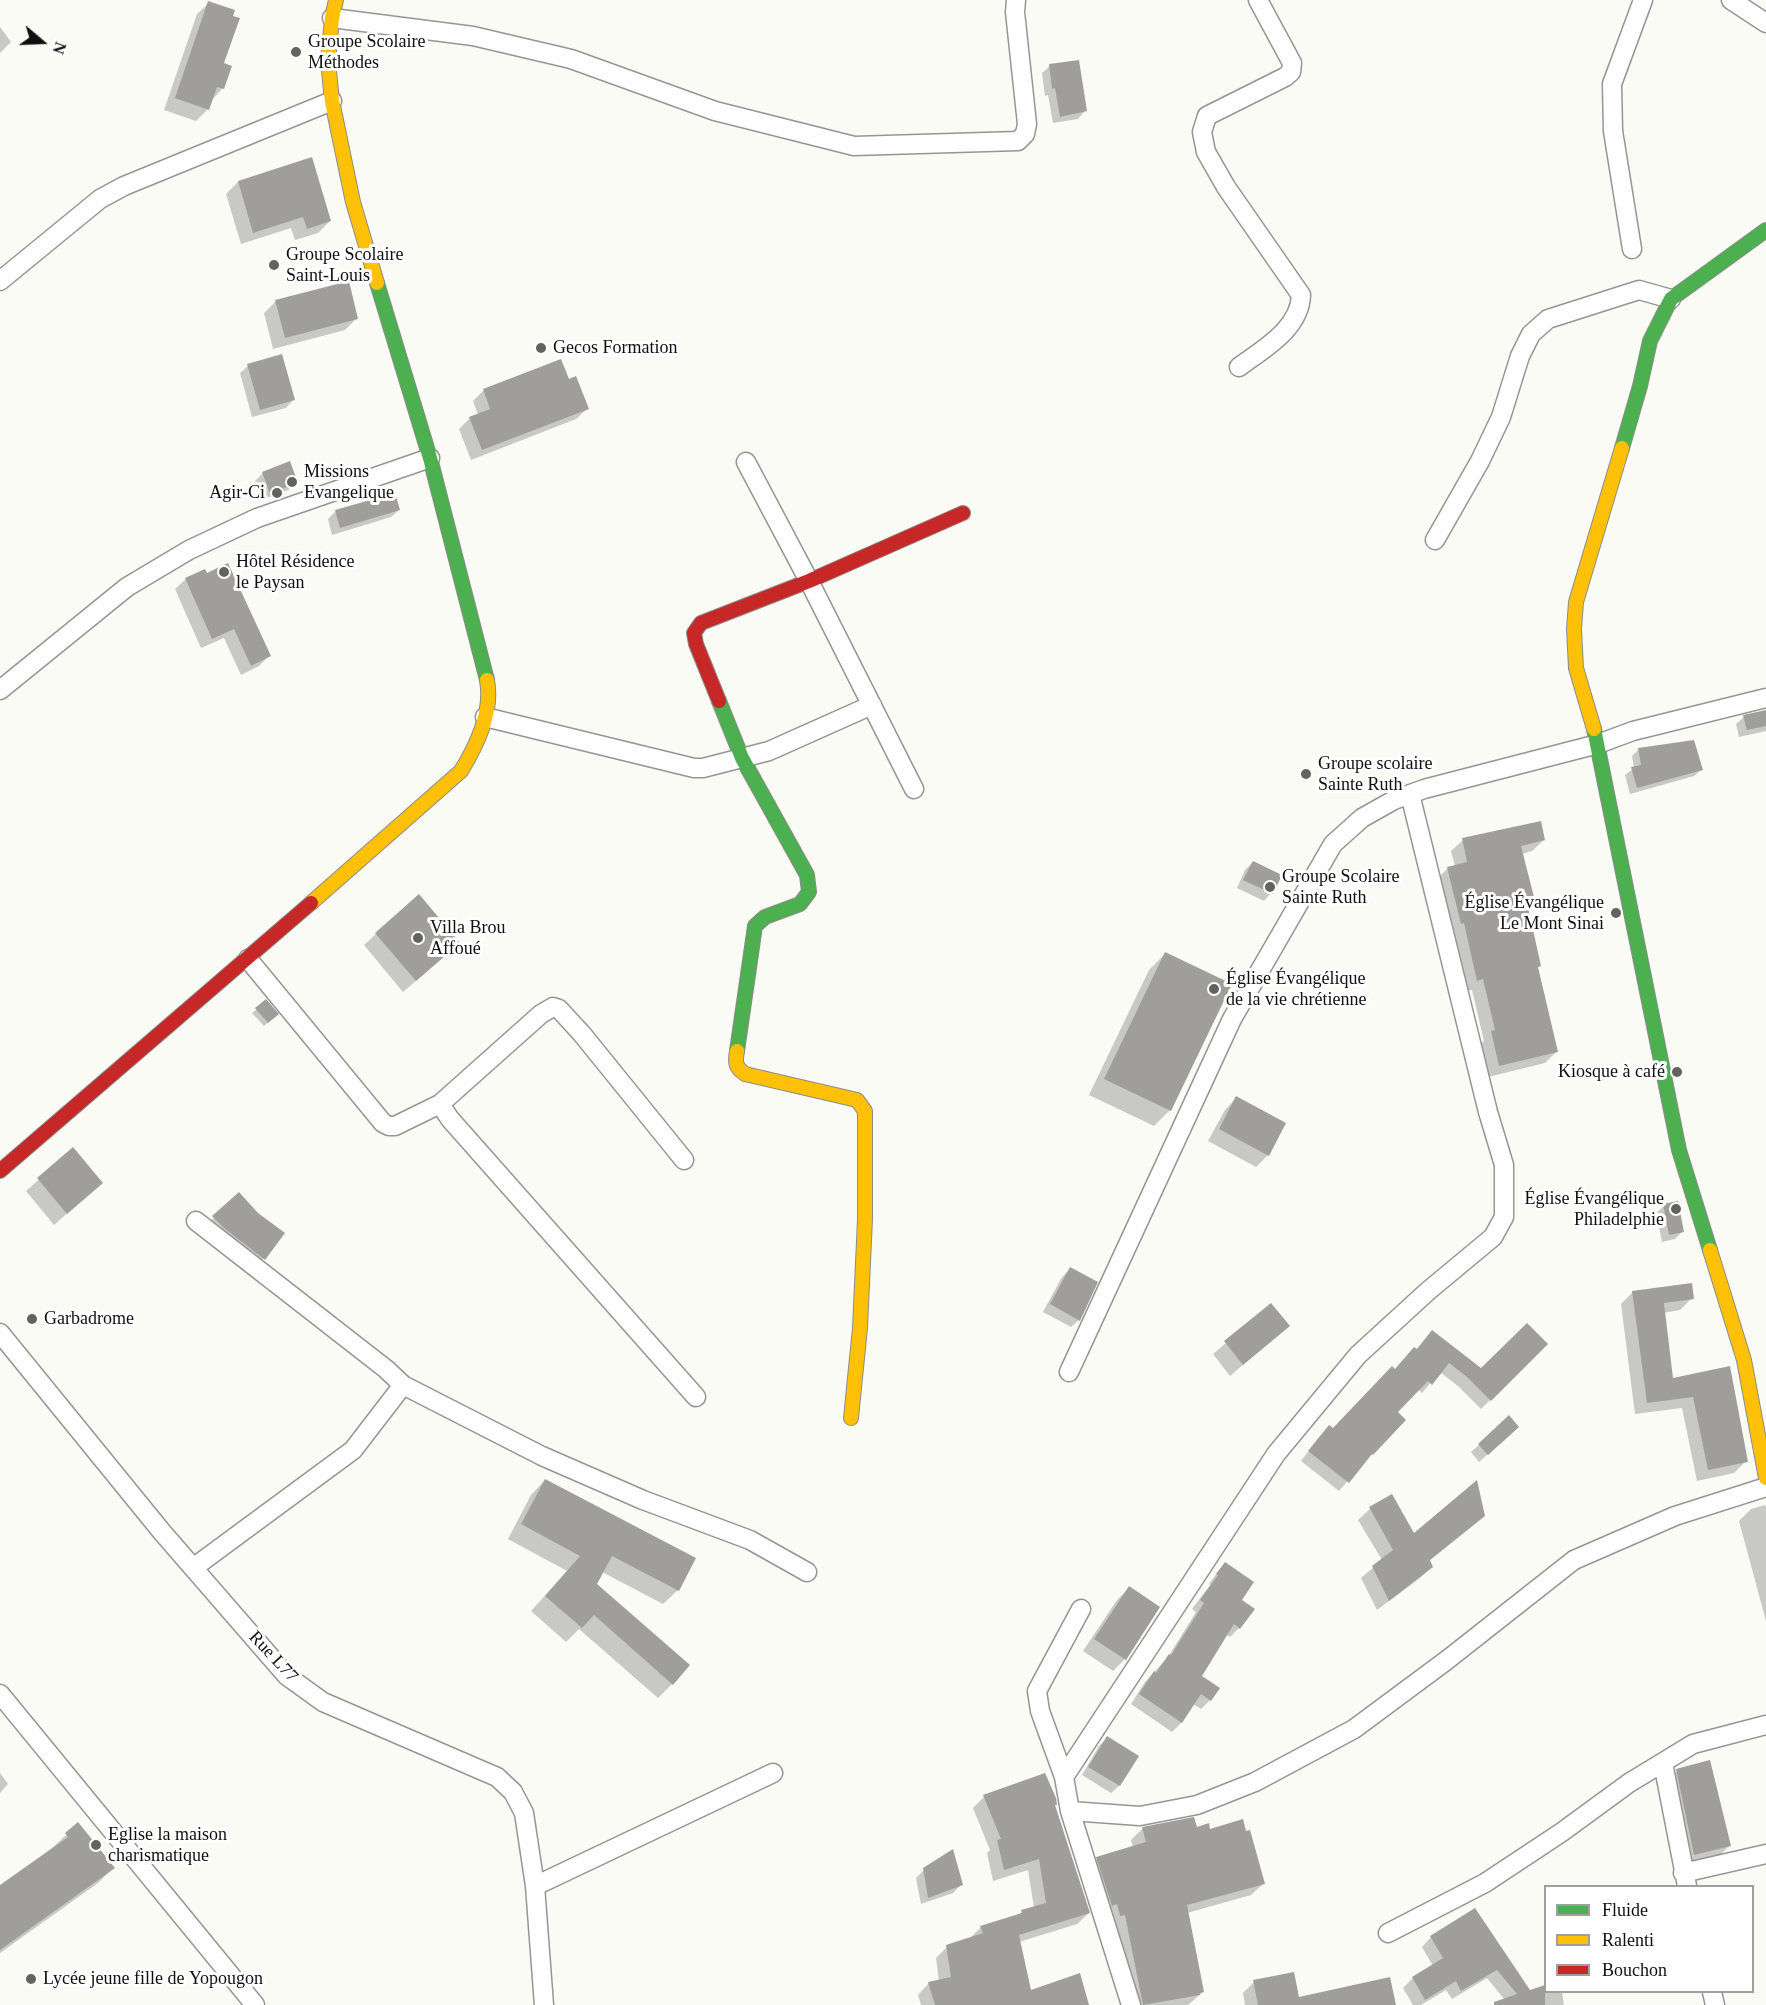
<!DOCTYPE html>
<meta charset="utf-8">
<style>
body{margin:0}
#map{position:relative;width:1766px;height:2005px;overflow:hidden;background:#fbfbf5;font-family:Georgia,serif}
canvas{display:block}
.legend{position:absolute;left:1544px;top:1885px;width:210px;height:108px;box-sizing:border-box;background:#fff;border:2px solid #9f9f9f;margin:0;padding:8px 10px;list-style:none;font-size:18px;color:#0f0f0f}
.legend li{display:flex;align-items:center;gap:12px;height:30px}
.legend b{width:30px;border:2px solid #9f9f9f}
.north{position:absolute;left:12px;top:12px;width:60px;height:60px;-webkit-text-stroke:4px #fff;paint-order:stroke;rotate:109deg;font-size:16px;font-weight:700;line-height:24px;text-align:center;color:#0f0f0f}
.north::after{content:'';display:block;margin:auto;width:21px;height:27px;background:#0f0f0f;clip-path:polygon(50% 0,100% 100%,50% 72%,0 100%)}
</style>
<div id="map">
<canvas width="1766" height="2005"></canvas>
<ul class="legend">
<li><b style="height:8px;background:#4caf50"></b>Fluide</li>
<li><b style="height:8px;background:#ffc107"></b>Ralenti</li>
<li><b style="height:8px;background:#c62828"></b>Bouchon</li>
</ul>
<div class="north">N</div>
</div>
<script>
const ctx = document.querySelector('canvas').getContext('2d');
ctx.lineJoin = 'round';
function paint(path, color) { ctx.fillStyle = color; ctx.fill(path, 'evenodd'); }
function stroke(path, color, width, dash) { ctx.strokeStyle = color; ctx.lineWidth = width; ctx.lineCap = dash ? 'butt' : 'round'; ctx.setLineDash(dash || []); ctx.stroke(path); }
function write(font, color, halo, rows, align = 'center') {
  ctx.font = font + ' Georgia,serif'; ctx.lineWidth = 6; ctx.setLineDash([]); ctx.textBaseline = 'middle'; ctx.strokeStyle = halo; ctx.fillStyle = color; for (const [text, x, y, turn = 0] of rows) {
    ctx.save(); ctx.translate(x, y); ctx.rotate((+turn || 0) * Math.PI / 180); ctx.textAlign = isNaN(turn) ? turn : align; if (halo) ctx.strokeText(text, 0, 0); ctx.fillText(text, 0, 0); ctx.restore();
  }
}
const shadow = new Path2D(`
 M 209,3 L 222,64 L 223,88 L 211,101 L 208,109 L 196,121 L 164,110 L 197,14 Z
 M 0,27 L 11,42 L 0,53 Z
 M 1050,66 L 1085,111 L 1078,119 L 1053,123 L 1048,95 L 1045,96 L 1042,73 Z
 M 311,159 L 330,221 L 318,233 L 295,240 L 291,228 L 241,244 L 226,194 L 238,182 Z
 M 276,301 L 357,318 L 345,330 L 273,349 L 264,313 Z
 M 248,366 L 293,400 L 286,408 L 252,417 L 240,373 Z
 M 568,381 L 587,409 L 576,419 L 471,460 L 459,429 L 470,418 L 478,415 L 473,401 L 484,390 Z
 M 263,473 L 296,482 L 288,490 L 262,500 L 255,481 Z
 M 399,510 L 391,517 L 332,535 L 328,519 L 336,511 Z
 M 206,575 L 269,656 L 259,666 L 241,675 L 224,638 L 201,648 L 175,589 L 186,579 Z
 M 1766,711 L 1766,731 L 1739,737 L 1736,724 L 1744,717 Z
 M 1638,750 L 1701,770 L 1694,776 L 1630,794 L 1625,775 L 1634,768 L 1632,756 Z
 M 1463,840 L 1544,840 L 1532,851 L 1522,854 L 1534,905 L 1527,912 L 1540,966 L 1537,968 L 1556,1052 L 1545,1063 L 1488,1077 L 1480,1044 L 1484,1041 L 1472,990 L 1466,991 L 1436,880 L 1448,868 L 1455,866 L 1451,851 Z
 M 1253,862 L 1280,875 L 1271,893 L 1264,901 L 1237,888 L 1245,870 Z
 M 376,934 L 446,955 L 403,992 L 364,945 Z
 M 1165,954 L 1170,1110 L 1154,1126 L 1089,1095 L 1149,970 Z
 M 266,1001 L 277,1014 L 264,1026 L 252,1013 Z
 M 1236,1098 L 1268,1155 L 1256,1167 L 1208,1141 L 1225,1110 Z
 M 73,1149 L 101,1183 L 54,1225 L 26,1191 Z
 M 239,1194 L 257,1214 L 283,1234 L 256,1267 L 206,1225 Z
 M 1664,1206 L 1683,1231 L 1675,1239 L 1662,1242 L 1656,1213 Z
 M 1070,1269 L 1079,1320 L 1071,1327 L 1043,1312 L 1062,1277 Z
 M 1633,1292 L 1692,1298 L 1680,1310 L 1663,1313 L 1672,1379 L 1729,1368 L 1746,1461 L 1734,1473 L 1697,1481 L 1682,1408 L 1635,1414 L 1621,1304 Z
 M 1271,1305 L 1288,1326 L 1230,1376 L 1213,1354 Z
 M 1432,1332 L 1481,1370 L 1546,1344 L 1481,1409 L 1458,1386 L 1440,1372 L 1422,1393 L 1418,1389 L 1395,1412 L 1363,1463 L 1339,1491 L 1301,1461 L 1320,1436 L 1333,1430 L 1416,1350 Z
 M 1509,1418 L 1510,1435 L 1479,1462 L 1471,1452 Z
 M 545,1480 L 678,1590 L 663,1604 L 602,1572 L 595,1584 L 672,1684 L 658,1698 L 579,1629 L 566,1642 L 531,1611 L 567,1571 L 508,1539 L 531,1495 Z
 M 1392,1496 L 1414,1535 L 1483,1516 L 1429,1561 L 1431,1567 L 1420,1578 L 1377,1610 L 1361,1578 L 1382,1560 L 1358,1520 L 1370,1509 Z
 M 1765,1505 L 1766,1508 L 1766,1621 L 1739,1521 L 1751,1509 Z
 M 1226,1564 L 1240,1600 L 1239,1628 L 1230,1637 L 1226,1634 L 1200,1676 L 1210,1700 L 1201,1709 L 1193,1704 L 1181,1723 L 1172,1732 L 1131,1704 L 1145,1682 L 1168,1657 L 1196,1612 L 1192,1609 L 1210,1585 L 1209,1584 L 1217,1573 Z
 M 1129,1588 L 1125,1659 L 1113,1671 L 1083,1651 L 1117,1600 Z
 M 1107,1738 L 1137,1757 L 1119,1786 L 1111,1793 L 1082,1775 L 1099,1746 Z
 M 1676,1771 L 1730,1845 L 1718,1857 L 1682,1866 L 1664,1783 Z
 M 0,1773 L 8,1784 L 0,1793 Z
 M 984,1797 L 1054,1806 L 1089,1913 L 1077,1924 L 1019,1942 L 1029,1992 L 1088,2005 L 921,2005 L 918,1995 L 929,1983 L 939,1981 L 936,1958 L 947,1947 L 970,1938 L 981,1927 L 1017,1916 L 1022,1912 L 1034,1908 L 1028,1870 L 993,1881 L 987,1853 L 990,1850 L 973,1808 Z
 M 78,1824 L 113,1868 L 98,1883 L 0,1953 L 0,1887 L 51,1849 Z
 M 1143,1828 L 1196,1829 L 1209,1831 L 1263,1884 L 1251,1895 L 1187,1913 L 1203,1992 L 1188,2005 L 1130,2005 L 1086,1869 L 1097,1858 L 1133,1847 L 1131,1840 Z
 M 924,1870 L 961,1885 L 953,1893 L 921,1904 L 916,1878 Z
 M 1474,1910 L 1529,1992 L 1546,1986 L 1546,1992 L 1562,1992 L 1564,2005 L 1509,2005 L 1487,1978 L 1452,1999 L 1446,1990 L 1421,2005 L 1413,2005 L 1403,1988 L 1412,1979 L 1433,1966 L 1422,1947 L 1431,1937 Z
 M 1254,1982 L 1298,1999 L 1394,2005 L 1245,2005 L 1243,1993 Z`);
const building = new Path2D(`
 M 208,1 L 235,10 L 233,16 L 240,18 L 224,63 L 232,66 L 224,89 L 217,87 L 209,110 L 175,98 Z
 M 1079,60 L 1087,111 L 1060,117 L 1055,88 L 1052,89 L 1049,64 Z
 M 312,157 L 331,221 L 307,229 L 303,217 L 253,233 L 238,181 Z
 M 349,281 L 358,319 L 285,338 L 275,300 Z
 M 282,354 L 295,400 L 260,410 L 247,364 Z
 M 561,359 L 569,379 L 576,376 L 589,409 L 482,450 L 469,417 L 490,409 L 483,389 Z
 M 290,461 L 298,483 L 270,493 L 262,472 Z
 M 395,493 L 400,510 L 340,528 L 335,510 Z
 M 228,563 L 271,656 L 251,666 L 234,629 L 212,639 L 185,578 L 205,569 L 207,573 Z
 M 1766,710 L 1766,726 L 1747,730 L 1743,715 Z
 M 1694,740 L 1703,770 L 1637,788 L 1631,767 L 1641,765 L 1638,748 Z
 M 1541,821 L 1545,840 L 1521,846 L 1536,905 L 1528,907 L 1541,966 L 1538,967 L 1558,1052 L 1499,1066 L 1491,1031 L 1495,1030 L 1483,979 L 1477,981 L 1464,923 L 1461,924 L 1447,867 L 1467,862 L 1462,838 Z
 M 1253,861 L 1282,875 L 1273,894 L 1243,880 Z
 M 419,894 L 460,943 L 416,981 L 375,933 Z
 M 1165,952 L 1232,984 L 1171,1111 L 1104,1079 Z
 M 266,999 L 279,1014 L 268,1023 L 255,1008 Z
 M 1236,1096 L 1286,1123 L 1269,1156 L 1219,1129 Z
 M 73,1147 L 103,1183 L 67,1214 L 37,1178 Z
 M 239,1192 L 258,1213 L 285,1233 L 265,1260 L 224,1228 L 212,1216 Z
 M 1678,1201 L 1684,1232 L 1669,1235 L 1663,1204 Z
 M 1070,1267 L 1098,1282 L 1080,1321 L 1050,1304 Z
 M 1692,1283 L 1694,1299 L 1664,1303 L 1673,1378 L 1730,1366 L 1748,1462 L 1708,1470 L 1693,1397 L 1647,1403 L 1632,1291 Z
 M 1271,1303 L 1290,1326 L 1243,1365 L 1224,1341 Z
 M 1527,1323 L 1548,1344 L 1491,1401 L 1467,1377 L 1449,1363 L 1432,1385 L 1428,1381 L 1398,1412 L 1406,1420 L 1373,1455 L 1372,1454 L 1349,1483 L 1308,1451 L 1329,1425 L 1333,1428 L 1392,1366 L 1395,1369 L 1414,1347 L 1417,1349 L 1432,1330 L 1481,1368 Z
 M 1509,1415 L 1519,1427 L 1488,1455 L 1478,1444 Z
 M 545,1479 L 696,1558 L 679,1591 L 612,1556 L 597,1584 L 690,1665 L 673,1685 L 594,1615 L 582,1628 L 545,1596 L 580,1556 L 521,1524 Z
 M 1477,1480 L 1485,1516 L 1430,1560 L 1433,1567 L 1389,1601 L 1372,1566 L 1393,1550 L 1369,1507 L 1392,1494 L 1414,1533 Z
 M 1225,1562 L 1254,1582 L 1242,1600 L 1255,1609 L 1240,1629 L 1234,1624 L 1202,1676 L 1220,1688 L 1211,1701 L 1201,1694 L 1182,1723 L 1139,1694 L 1154,1671 L 1156,1673 L 1169,1654 L 1171,1655 L 1204,1603 L 1200,1600 L 1218,1575 L 1216,1574 Z
 M 1129,1586 L 1160,1607 L 1126,1660 L 1094,1639 Z
 M 1107,1736 L 1139,1756 L 1120,1786 L 1088,1767 Z
 M 1710,1760 L 1731,1846 L 1694,1855 L 1676,1769 Z
 M 1045,1773 L 1056,1798 L 1057,1805 L 1055,1805 L 1090,1913 L 1019,1935 L 1031,1990 L 1080,1973 L 1089,2005 L 935,2005 L 928,1982 L 951,1977 L 946,1945 L 983,1933 L 980,1926 L 1022,1913 L 1021,1910 L 1046,1903 L 1039,1859 L 1004,1870 L 997,1840 L 1001,1839 L 983,1795 Z
 M 1194,1817 L 1197,1827 L 1209,1823 L 1210,1829 L 1243,1819 L 1246,1831 L 1250,1830 L 1265,1884 L 1187,1905 L 1204,1992 L 1200,1993 L 1200,1995 L 1143,2005 L 1125,1915 L 1120,1916 L 1117,1904 L 1112,1906 L 1096,1857 L 1146,1842 L 1142,1827 Z
 M 78,1822 L 115,1868 L 0,1950 L 0,1885 L 68,1837 L 65,1833 Z
 M 953,1849 L 963,1885 L 928,1898 L 923,1868 Z
 M 1475,1908 L 1530,1990 L 1545,1985 L 1545,2005 L 1494,2005 L 1494,2002 L 1517,1994 L 1497,1970 L 1461,1991 L 1456,1981 L 1425,2000 L 1412,1977 L 1443,1958 L 1430,1936 Z
 M 1294,1972 L 1299,1997 L 1390,1977 L 1396,2005 L 1258,2005 L 1253,1980 Z`);
const street = new Path2D(`
 M 1731,0 L 1766,23
 M 332,18 L 473,36 L 571,59 L 715,111 L 854,146 L 1018,141 L 1025,134 L 1027,124 L 1015,12 L 1016,0
 M 1632,249 L 1613,131 L 1612,84 L 1643,0
 M 0,281 L 100,199 L 124,186 L 332,101
 M 1239,367 C 1263,349 1300,329 1301,295 L 1226,187 L 1206,152 L 1202,132 L 1207,116 L 1285,77 L 1291,72 L 1292,63 L 1258,0
 M 746,462 L 809,581 L 914,789
 M 1435,540 L 1480,461 L 1501,417 L 1520,356 L 1531,334 L 1548,319 L 1639,290 L 1671,299
 M 0,690 L 127,587 L 189,550 L 257,518 L 430,458
 M 485,717 L 694,768 L 703,768 L 769,751 L 872,705
 M 248,959 L 383,1123 L 389,1126 L 395,1126 L 440,1104 L 450,1119 L 696,1397
 M 440,1104 L 541,1014 L 553,1007 L 559,1009 L 582,1034 L 684,1160
 M 0,1333 L 162,1532 L 287,1676 L 323,1702 L 497,1777 L 513,1792 L 524,1813 L 535,1886 L 544,2005
 M 1069,1372 L 1232,1019 L 1333,844 L 1362,818 L 1394,800 L 1424,789 L 1598,744 L 1633,731 L 1766,698
 M 403,1385 L 542,1456 L 643,1500 L 750,1540 L 807,1572
 M 193,1568 L 353,1450 L 403,1385 L 386,1369 L 196,1221
 M 1081,1609 L 1037,1691 L 1040,1711 L 1064,1777 L 1070,1811 L 1131,2005
 M 0,1694 L 255,2005
 M 1663,1763 L 1687,1886
 M 1064,1777 L 1276,1454 L 1358,1355 L 1428,1291 L 1493,1237 L 1504,1217 L 1504,1165 L 1488,1112 L 1410,794
 M 1070,1811 L 1140,1816 L 1197,1805 L 1255,1782 L 1354,1729 L 1447,1660 L 1574,1560 L 1675,1516 L 1766,1487
 M 1683,1873 L 1766,1854
 M 535,1886 L 773,1773
 M 1388,1933 L 1485,1883 L 1562,1832 L 1629,1783 L 1693,1744 L 1766,1725
 M 1712,1992 L 1715,2005`);
const fast = new Path2D(`
 M 377,283 L 430,458 L 487,680
 M 1622,448 L 1640,386 L 1650,341 L 1671,299 L 1766,230
 M 719,701 L 742,758 L 807,875 L 809,892 L 800,904 L 765,917 L 755,926 L 737,1051
 M 1594,729 L 1679,1150 L 1710,1250`);
const slow = new Path2D(`
 M 336,0 L 332,18 L 328,61 L 332,101 L 353,202 L 377,283
 M 1594,729 L 1576,668 L 1574,629 L 1576,602 L 1622,448
 M 311,903 L 461,771 C 477,745 493,712 487,680
 M 737,1051 C 735,1062 735,1067 745,1074 L 857,1100 L 865,1111 L 865,1219 L 860,1328 L 851,1418
 M 1710,1250 L 1744,1360 L 1766,1478`);
const jam = new Path2D(`
 M 719,701 L 696,644 L 694,633 L 701,623 L 809,581 L 963,513
 M 0,1171 L 311,903`);
const markers = [
 [296,52,6,"#626260"],
 [274,265,6,"#626260"],
 [541,348,6,"#626260"],
 [292,482,6,"#626260"],
 [277,493,6,"#626260"],
 [224,572,6,"#626260"],
 [1306,774,6,"#626260"],
 [1270,887,6,"#626260"],
 [1616,913,6,"#626260"],
 [418,938,6,"#626260"],
 [1214,989,6,"#626260"],
 [1677,1072,6,"#626260"],
 [1676,1209,6,"#626260"],
 [32,1319,6,"#626260"],
 [96,1845,6,"#626260"],
 [31,1979,6,"#626260"]
];
const poiNames = [
 ["Groupe Scolaire",308,42],
 ["Méthodes",308,63],
 ["Groupe Scolaire",286,255],
 ["Saint-Louis",286,276],
 ["Gecos Formation",553,348],
 ["Missions",304,472],
 ["Evangelique",304,493],
 ["Agir-Ci",265,493,"right"],
 ["Hôtel Résidence",236,562],
 ["le Paysan",236,583],
 ["Groupe scolaire",1318,764],
 ["Sainte Ruth",1318,785],
 ["Groupe Scolaire",1282,877],
 ["Sainte Ruth",1282,898],
 ["Église Évangélique",1604,903,"right"],
 ["Le Mont Sinai",1604,924,"right"],
 ["Villa Brou",430,928],
 ["Affoué",430,949],
 ["Église Évangélique",1226,979],
 ["de la vie chrétienne",1226,1000],
 ["Kiosque à café",1665,1072,"right"],
 ["Église Évangélique",1664,1199,"right"],
 ["Philadelphie",1664,1220,"right"],
 ["Garbadrome",44,1319],
 ["Eglise la maison",108,1835],
 ["charismatique",108,1856],
 ["Lycée jeune fille de Yopougon",43,1979]
];
const streetNames = [
 ["Rue L77",273,1657,47]
];
paint(shadow, '#0003');
paint(building, '#9f9e9a');
stroke(street, '#959593', 21);
stroke(fast, '#8c8c89', 16);
stroke(slow, '#8c8c89', 16);
stroke(jam, '#8c8c89', 16);
stroke(street, '#fefefe', 18);
stroke(fast, '#4caf50', 14);
stroke(slow, '#ffc107', 14);
stroke(jam, '#c62828', 14);
for (const [x, y, r, color] of markers) { const dot = new Path2D(); dot.arc(x, y, r, 0, 2 * Math.PI); ctx.fillStyle = color; ctx.fill(dot); stroke(dot, '#fff', 2); }
write('18px', '#0f0f0f', '#fff', poiNames, 'left');
write('18px', '#0f0f0f', '#fff', streetNames);
</script>
